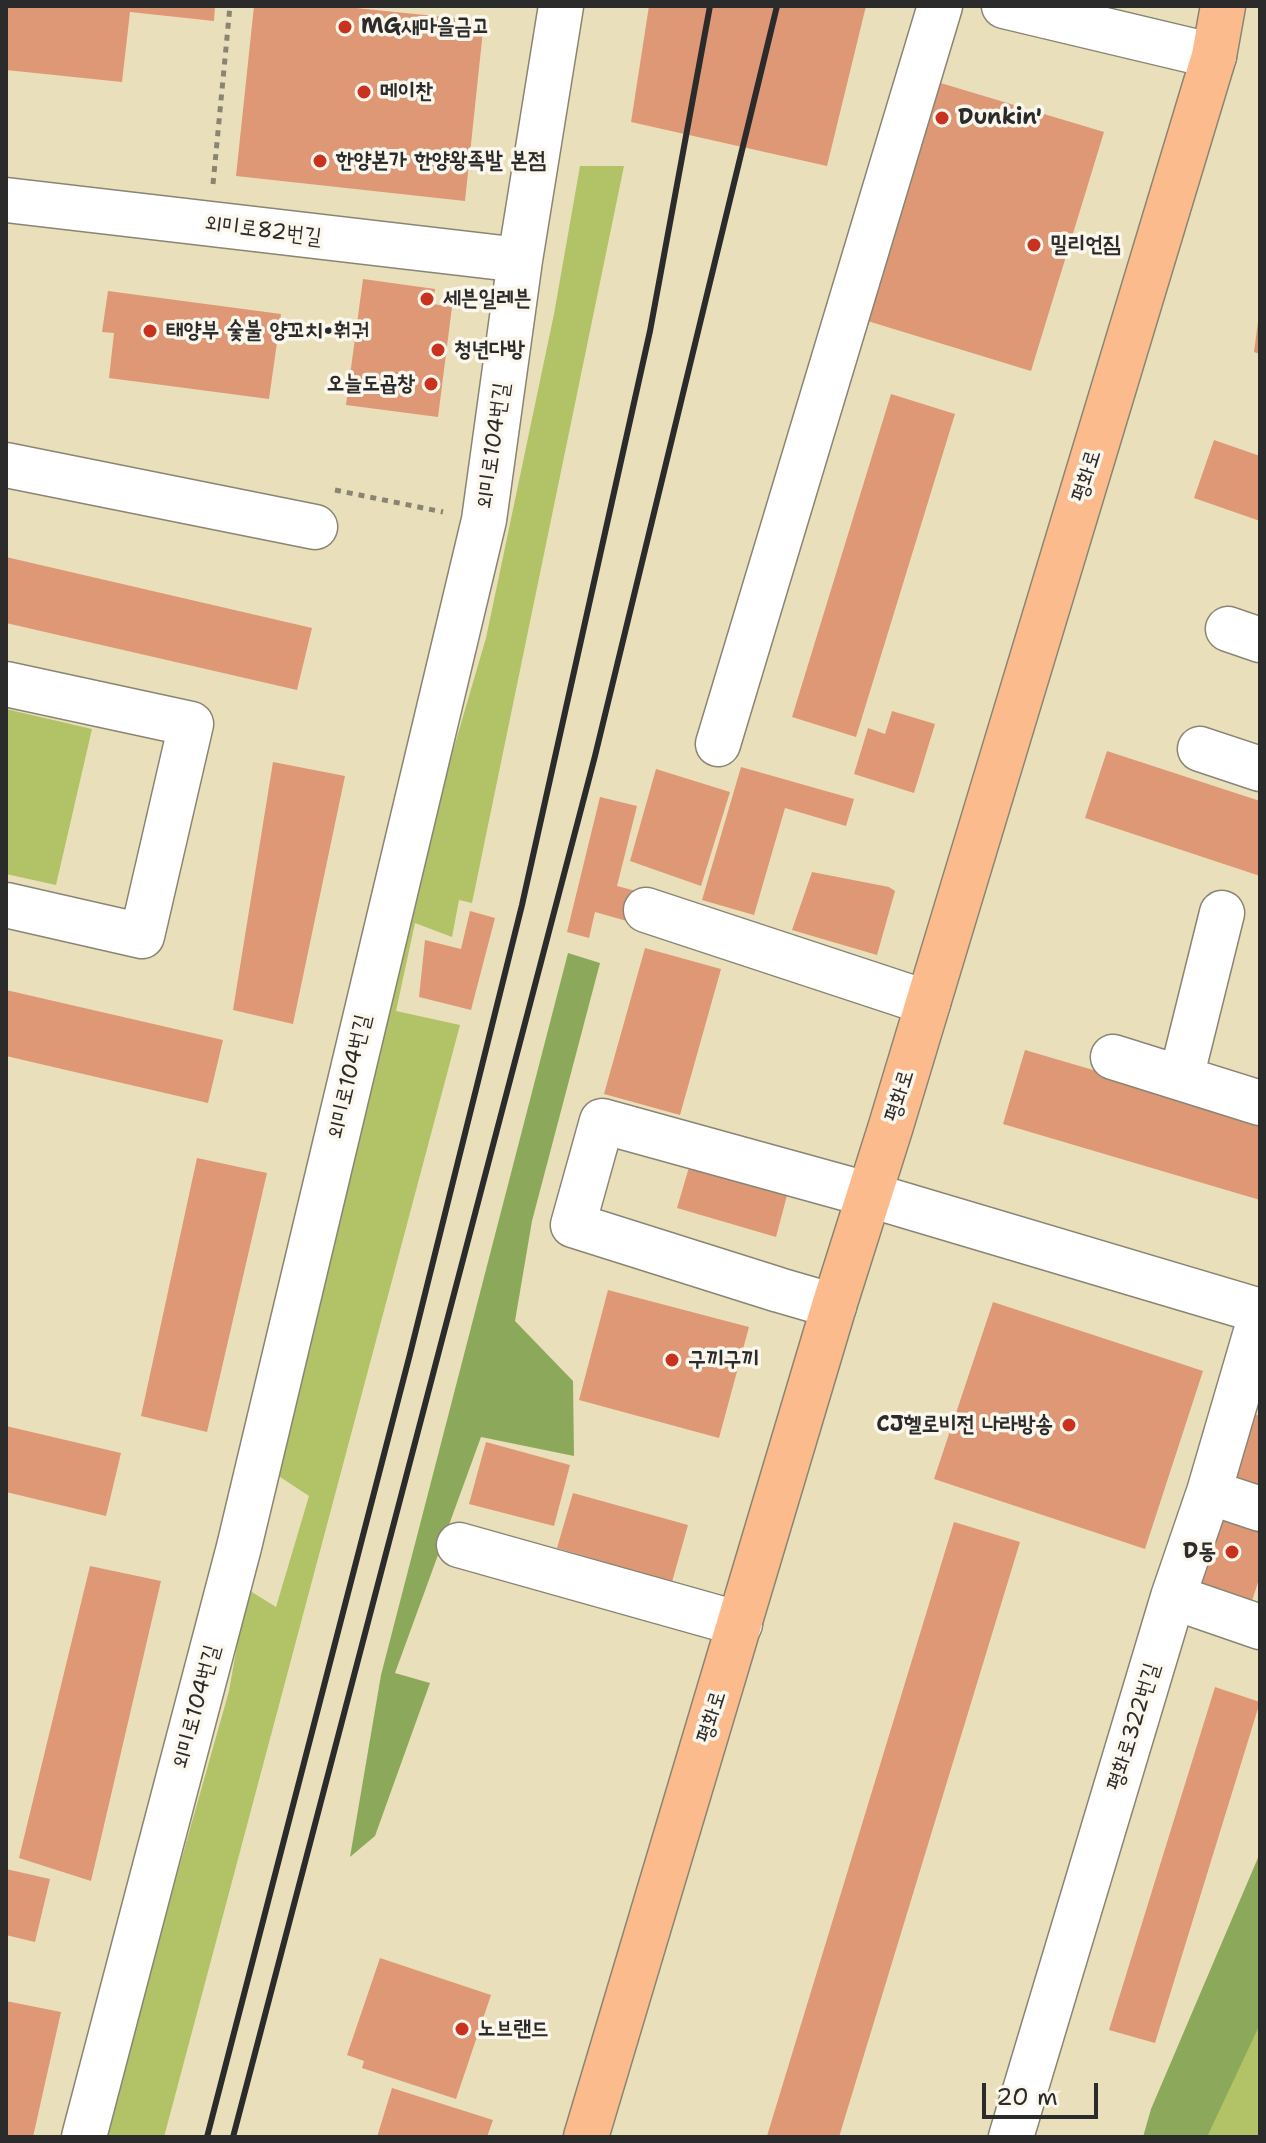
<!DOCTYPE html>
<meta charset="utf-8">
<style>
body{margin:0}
#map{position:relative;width:1266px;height:2143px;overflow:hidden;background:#eadfbb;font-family:"Shantell Sans",sans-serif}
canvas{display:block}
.frame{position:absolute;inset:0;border:8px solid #2b2b2b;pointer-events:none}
.scale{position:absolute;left:982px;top:2083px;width:116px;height:36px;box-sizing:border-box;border:4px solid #2b2b2b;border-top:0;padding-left:10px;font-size:24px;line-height:28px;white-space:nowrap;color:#2b2b2b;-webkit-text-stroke:6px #fbf7ec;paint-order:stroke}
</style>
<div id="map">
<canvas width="1266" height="2143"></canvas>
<div class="frame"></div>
<div class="scale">20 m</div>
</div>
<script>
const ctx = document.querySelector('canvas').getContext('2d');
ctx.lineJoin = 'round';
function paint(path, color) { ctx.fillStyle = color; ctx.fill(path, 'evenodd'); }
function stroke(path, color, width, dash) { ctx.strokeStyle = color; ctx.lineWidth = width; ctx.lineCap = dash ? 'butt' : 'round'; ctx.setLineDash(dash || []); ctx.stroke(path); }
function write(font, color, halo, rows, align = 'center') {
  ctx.font = font + ' "Shantell Sans","Poor Story",sans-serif'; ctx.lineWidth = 7; ctx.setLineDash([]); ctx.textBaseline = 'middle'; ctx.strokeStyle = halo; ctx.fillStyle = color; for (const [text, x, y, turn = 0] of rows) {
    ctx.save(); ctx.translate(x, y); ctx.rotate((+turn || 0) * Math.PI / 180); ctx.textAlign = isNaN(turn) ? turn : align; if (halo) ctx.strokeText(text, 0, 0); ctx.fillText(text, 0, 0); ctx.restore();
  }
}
const green = new Path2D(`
 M 580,166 L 624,166 L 472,903 L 459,900 L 452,937 L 415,923 L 396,1011 L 460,1025 L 164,2137 L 103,2137 L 229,1691 L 247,1589 L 276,1607 L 309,1496 L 271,1471 L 414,884 L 486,638 L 554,314 Z
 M 6,709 L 92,729 L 56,885 L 6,874 Z
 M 1260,1951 L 1260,2137 L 1188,2137 Z`);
const forest = new Path2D(`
 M 568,953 L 600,963 L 532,1221 L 515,1321 L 573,1381 L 574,1456 L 481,1437 L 395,1673 L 430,1683 L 375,1836 L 350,1857 L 381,1675 Z
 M 1260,1853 L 1260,2024 L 1207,2137 L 1143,2137 L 1151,2109 Z`);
const building = new Path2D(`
 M 6,6 L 215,6 L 214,21 L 130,12 L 122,82 L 6,70 Z
 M 254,6 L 336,6 L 484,21 L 465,201 L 236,176 Z
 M 649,6 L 866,6 L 827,166 L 631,122 Z
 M 934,81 L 1104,132 L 1031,371 L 861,319 Z
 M 363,279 L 435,289 L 433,304 L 452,307 L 438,417 L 346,405 Z
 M 108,291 L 281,314 L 269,399 L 109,378 L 114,333 L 102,332 Z
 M 1258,322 L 1260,322 L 1260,354 L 1254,352 Z
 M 891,394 L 955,414 L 856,737 L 792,717 Z
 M 1214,440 L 1260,456 L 1260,521 L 1194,498 Z
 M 6,557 L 312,628 L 297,690 L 6,623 Z
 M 892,711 L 935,724 L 914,793 L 854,774 L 868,728 L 885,734 Z
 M 1107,751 L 1260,801 L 1260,876 L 1085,818 Z
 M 273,762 L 345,776 L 293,1024 L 233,1010 Z
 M 741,767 L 854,799 L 846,826 L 785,808 L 754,915 L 702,900 Z
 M 656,769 L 730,792 L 701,886 L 630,861 Z
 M 600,797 L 637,806 L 617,886 L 651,895 L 641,925 L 595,912 L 589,938 L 567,932 Z
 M 812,872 L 889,887 L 895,891 L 877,955 L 792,930 Z
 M 470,911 L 495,918 L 471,1010 L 419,997 L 425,940 L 461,949 Z
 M 645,948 L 721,969 L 680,1115 L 604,1094 Z
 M 6,990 L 223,1040 L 208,1103 L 6,1056 Z
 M 1025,1050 L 1260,1119 L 1260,1200 L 1003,1124 Z
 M 692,1157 L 790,1184 L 776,1237 L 677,1208 Z
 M 197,1158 L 267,1173 L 207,1432 L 141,1416 Z
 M 608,1290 L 749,1327 L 719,1438 L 579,1400 Z
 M 993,1302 L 1203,1371 L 1145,1549 L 934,1479 Z
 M 1251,1413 L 1260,1416 L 1260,1494 L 1227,1483 Z
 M 6,1426 L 121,1453 L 106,1516 L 6,1492 Z
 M 486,1442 L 570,1465 L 554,1526 L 469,1504 Z
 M 573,1493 L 688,1525 L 672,1582 L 557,1548 Z
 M 1216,1514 L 1260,1529 L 1260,1576 L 1251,1604 L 1193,1585 Z
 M 954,1522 L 1020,1542 L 839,2137 L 769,2137 L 767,2136 Z
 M 90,1566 L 161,1581 L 91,1881 L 19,1858 Z
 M 1215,1687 L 1260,1702 L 1155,2043 L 1109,2030 Z
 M 6,1869 L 50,1879 L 35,1942 L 6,1935 Z
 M 380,1958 L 491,1995 L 456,2099 L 362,2068 L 364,2061 L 347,2055 Z
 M 6,2001 L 61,2012 L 33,2137 L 6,2137 Z
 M 392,2088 L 493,2120 L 487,2137 L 377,2137 Z`);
const path = new Path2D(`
 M 213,184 L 230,6
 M 335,490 L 443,512`);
const minor = new Path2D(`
 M 1004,6 L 1214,56
 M 6,200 L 520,260
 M 6,465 L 315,527
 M 1228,629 L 1260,640
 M 6,684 L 191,724 L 142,936 L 6,905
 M 718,744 L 940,6
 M 1200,749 L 1260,769
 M 646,910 L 928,1003
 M 1113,1057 L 1260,1103
 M 1181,1078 L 1222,913
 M 834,1306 L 779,1290 L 573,1225 L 602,1121 L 870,1195 L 1260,1311
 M 1209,1492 L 1260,1509
 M 459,1545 L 740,1624
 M 1173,1597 L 1260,1627
 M 84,2137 L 239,1547 L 484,520 L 520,260 L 561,6
 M 1011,2137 L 1173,1597 L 1209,1492 L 1260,1318`);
const major = new Path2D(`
 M 586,2137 L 834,1306 L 890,1129 L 1214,56 L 1223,6`);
const rail = new Path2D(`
 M 207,2137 L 410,1354 L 522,905 L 650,331 L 710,6
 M 233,2137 L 595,756 L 777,6`);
const markers = [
 [345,27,8,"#c8321e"],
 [364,92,8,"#c8321e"],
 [942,118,8,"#c8321e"],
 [320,161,8,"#c8321e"],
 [1034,245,8,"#c8321e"],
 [427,299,8,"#c8321e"],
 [150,331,8,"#c8321e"],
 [438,350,8,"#c8321e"],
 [431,384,8,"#c8321e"],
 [672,1360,8,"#c8321e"],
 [1069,1425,8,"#c8321e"],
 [1232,1552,8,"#c8321e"],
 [462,2029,8,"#c8321e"]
];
const poiNames = [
 ["MG새마을금고",361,27],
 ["메이찬",380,92],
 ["Dunkin'",958,118],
 ["한양본가 한양왕족발 본점",336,161],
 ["밀리언짐",1050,245],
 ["세븐일레븐",443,299],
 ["태양부 숯불 양꼬치•훠궈",166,331],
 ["청년다방",454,350],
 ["오늘도곱창",415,384,"right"],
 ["구끼구끼",688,1360],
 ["CJ헬로비전 나라방송",1053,1425,"right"],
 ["D동",1216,1552,"right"],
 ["노브랜드",478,2029]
];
const streetNames = [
 ["외미로82번길",263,231,7],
 ["외미로104번길",494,446,-82],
 ["평화로",1087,476,-73],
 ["외미로104번길",350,1077,-77],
 ["평화로",900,1096,-73],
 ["외미로104번길",197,1707,-75],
 ["평화로",712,1717,-73],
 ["평화로322번길",1134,1727,-73]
];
paint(green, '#b1c366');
paint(forest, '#8ca95b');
paint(building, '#de9876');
stroke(minor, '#8a8573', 47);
stroke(major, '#8a8573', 47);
stroke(path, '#8a8573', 5, [6, 6]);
stroke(minor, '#fff', 44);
stroke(major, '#fbbb8d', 44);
stroke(rail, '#2b2b2b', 6);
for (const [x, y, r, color] of markers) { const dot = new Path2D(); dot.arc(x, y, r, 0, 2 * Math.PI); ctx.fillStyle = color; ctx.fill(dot); stroke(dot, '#fbf7ec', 3); }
write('bold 22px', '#2b2b2b', '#fbf7ec', poiNames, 'left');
write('22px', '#2b2b2b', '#fbf7ec', streetNames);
</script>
